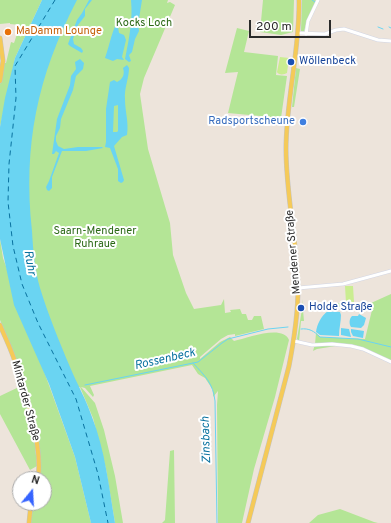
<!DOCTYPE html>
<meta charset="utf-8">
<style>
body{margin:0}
#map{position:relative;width:391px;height:523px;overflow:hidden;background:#ede4db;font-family:Overpass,sans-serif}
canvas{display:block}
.north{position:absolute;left:12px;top:471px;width:40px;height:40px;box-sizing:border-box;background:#fff;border:1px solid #aaa;border-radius:50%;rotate:18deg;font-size:11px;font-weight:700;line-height:16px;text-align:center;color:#2a2a2a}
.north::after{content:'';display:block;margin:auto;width:14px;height:18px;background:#3664ff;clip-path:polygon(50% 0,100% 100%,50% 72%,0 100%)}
.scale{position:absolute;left:249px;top:20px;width:82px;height:18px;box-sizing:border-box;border:2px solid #2a2a2a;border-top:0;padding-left:5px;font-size:12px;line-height:14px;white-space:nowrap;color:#2a2a2a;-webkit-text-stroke:3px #fff;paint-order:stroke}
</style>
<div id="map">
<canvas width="391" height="523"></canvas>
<div class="north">N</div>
<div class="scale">200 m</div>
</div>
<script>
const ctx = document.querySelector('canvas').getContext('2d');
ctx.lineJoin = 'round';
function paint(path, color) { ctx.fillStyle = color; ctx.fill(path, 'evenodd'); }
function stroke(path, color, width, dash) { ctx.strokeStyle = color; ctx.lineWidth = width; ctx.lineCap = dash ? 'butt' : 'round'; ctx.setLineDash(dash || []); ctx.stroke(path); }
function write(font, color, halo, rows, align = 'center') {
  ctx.font = font + ' Overpass,sans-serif'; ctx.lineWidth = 4; ctx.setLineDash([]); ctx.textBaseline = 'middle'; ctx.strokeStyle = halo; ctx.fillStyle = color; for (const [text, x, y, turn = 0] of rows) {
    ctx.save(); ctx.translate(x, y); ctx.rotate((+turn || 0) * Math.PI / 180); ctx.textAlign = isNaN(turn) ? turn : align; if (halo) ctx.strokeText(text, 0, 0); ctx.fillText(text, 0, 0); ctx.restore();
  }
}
const green = new Path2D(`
 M 0,0 L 42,0 L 15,58 L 0,127 L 0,84 L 4,63 L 6,63 L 11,42 L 14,43 L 20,25 L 10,24 L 10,23 L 0,24 Z
 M 60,0 L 168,0 L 167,3 L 170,2 L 175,5 L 144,78 L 140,94 L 148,149 L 170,223 L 173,255 L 186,293 L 194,309 L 221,305 L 224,299 L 225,313 L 231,312 L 230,310 L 240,309 L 242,314 L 246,314 L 248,320 L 252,320 L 254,316 L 261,316 L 264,329 L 235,336 L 235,334 L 228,335 L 221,339 L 200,357 L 200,359 L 220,342 L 230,337 L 234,341 C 247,338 283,324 289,340 L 275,397 L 254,469 L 242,523 L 218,523 L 217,405 L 218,391 L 213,397 L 213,390 L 205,378 L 198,374 L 192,365 L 90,386 L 94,395 L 93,397 L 85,388 L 81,387 L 95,403 L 104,430 L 115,476 L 123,523 L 115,523 L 106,469 L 93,418 L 80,387 L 66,390 L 12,198 Z
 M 263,0 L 294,0 L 293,32 L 281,35 L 260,32 Z
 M 302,0 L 315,0 L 317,1 L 306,24 L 304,32 L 301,31 Z
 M 237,28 L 249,31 L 244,52 L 278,56 L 276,75 L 287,76 L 281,118 L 228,113 L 238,72 L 225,73 Z
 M 296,68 L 300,69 L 294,107 L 292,107 Z
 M 0,239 L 3,258 L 75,457 L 91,523 L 30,523 L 32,503 L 44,503 L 44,479 L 40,479 L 41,470 L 38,442 L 11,347 L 0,320 Z
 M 391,294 L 391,361 L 366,349 L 354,345 L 348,344 L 317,349 L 313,351 L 315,344 L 316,333 L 320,337 L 365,339 L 372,310 L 335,306 L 336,303 L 371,303 Z
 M 302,299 L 304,321 L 301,321 L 299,341 L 297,339 L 302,309 Z
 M 21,386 L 34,434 L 37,466 L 30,470 L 0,414 L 0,396 Z
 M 174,450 L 175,523 L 162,523 L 165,520 L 170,451 Z
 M 340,509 L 374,522 L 378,523 L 309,523 L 318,515 Z`);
const pitch = new Path2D(`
 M 280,57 L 289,58 L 287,73 C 284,75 278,75 277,72 Z
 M 345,286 L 353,286 L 354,302 L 346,303 Z`);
const water = new Path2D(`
 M 42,0 L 77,0 C 37,77 23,145 32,231 C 33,250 35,270 40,288 C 48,314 59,341 70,367 C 77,384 86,399 92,417 C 105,450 109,487 115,523 L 91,523 L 75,457 L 49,384 L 14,305 L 0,239 L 0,127 L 5,98 L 15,58 Z
 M 89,0 L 92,0 L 85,9 L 85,16 L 78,25 L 73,39 L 74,44 L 81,48 L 83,51 L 82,53 L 70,46 L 68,44 L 77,20 L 82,13 Z
 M 131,0 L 142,0 L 138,25 L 139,31 L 135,39 L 132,52 L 129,55 L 131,61 L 129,62 L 125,59 C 129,39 133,20 131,0 Z
 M 120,17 L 123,19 L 118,27 L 119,33 L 124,35 L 126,40 L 122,57 L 124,60 L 117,59 L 113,61 L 105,58 C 110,44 112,29 120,17 Z
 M 80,59 L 84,63 L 83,69 L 76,76 L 73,90 L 61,119 L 60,128 L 56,136 L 56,141 L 58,146 L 64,149 L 78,147 L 102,147 L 103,148 L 86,151 L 62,151 L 52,177 L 52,188 L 49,191 L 47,190 L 46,187 L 49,181 L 59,153 L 56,151 L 54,154 L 52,154 L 57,119 L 70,85 L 71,76 L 76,69 L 75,62 Z
 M 127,65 L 129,68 C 129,78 124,89 125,99 C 125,112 129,122 127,135 L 122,137 L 114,146 L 124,180 L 123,182 L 121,183 L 118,181 L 118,169 L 110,148 L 105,147 L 106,142 L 106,109 L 110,82 L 114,80 L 117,82 C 123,79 125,74 123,68 ZM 118,105 L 118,131 L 117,132 L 113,132 L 114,106 Z
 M 328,311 L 340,312 L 341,315 C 341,322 339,328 339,336 L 320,335 L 316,332 C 317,324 321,316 328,311 Z
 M 359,314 L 366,318 L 364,325 L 361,328 L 351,327 C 349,324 349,319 352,316 L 358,316 Z
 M 341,328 L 349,329 L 351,337 L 341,335 Z
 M 351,329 L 364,331 L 363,338 L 353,336 L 351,332 Z`);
const stream = new Path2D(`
 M 312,0 L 315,2
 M 378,27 L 383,29
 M 389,27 L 391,28
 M 301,329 C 309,328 314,331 320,337 L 358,339 L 391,347
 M 193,363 C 205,376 213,383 215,401 L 217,523
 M 85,385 L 198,362 L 222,343 L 228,339 L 268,329 L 288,327`);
const ferry = new Path2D(`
 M 55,0 L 15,66 L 16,98 L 9,164 L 8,202 L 13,246 L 22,284 L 38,323 L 76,399 L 98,474 L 108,523`);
const minor = new Path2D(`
 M 298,33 L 325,34 L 336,30 L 344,29 L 378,40 L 391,41
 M 306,34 L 308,21 L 318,0
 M 298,288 L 343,284 L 391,271
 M 294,341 L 312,345 L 332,344 L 351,346 L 363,349 L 391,362`);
const major = new Path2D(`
 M 0,38 L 3,61 L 0,81
 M 0,325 C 4,335 9,345 13,356 C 25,388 43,446 38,479
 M 29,523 L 31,503
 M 248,523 L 289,366 C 294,340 298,315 298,288 C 297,241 286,195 286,149 C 286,99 300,50 299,0`);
const markers = [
 [8,32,4,"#e8710a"],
 [291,62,4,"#1a4fb4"],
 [303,122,4,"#3f7fe0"],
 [301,308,4,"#1a4fb4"]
];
const parkNames = [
 ["Kocks Loch",144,24],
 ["Saarn-Mendener",95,232],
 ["Ruhraue",95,245]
];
const foodNames = [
 ["MaDamm Lounge",16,32]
];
const transitNames = [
 ["Wöllenbeck",299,62],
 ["Holde Straße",309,308]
];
const shopNames = [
 ["Radsportscheune",295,122]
];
const streetNames = [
 ["Mendener Straße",294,252,-95],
 ["Mintarder Straße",25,401,75]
];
const waterNames = [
 ["Ruhr",29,263,80],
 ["Rossenbeck",165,360,-13],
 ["Zinsbach",207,440,-92]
];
paint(green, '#b4e596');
paint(pitch, '#caed91');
paint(water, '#6ad4f2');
stroke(stream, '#6ad4f2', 1);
stroke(ferry, '#09729f', 1, [5, 4]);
stroke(minor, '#d1d5e3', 4);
stroke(major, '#c3c3c3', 5);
stroke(minor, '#fff', 3);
stroke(major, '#f5ca58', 4);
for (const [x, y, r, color] of markers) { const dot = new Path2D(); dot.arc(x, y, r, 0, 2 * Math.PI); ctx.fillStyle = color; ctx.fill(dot); stroke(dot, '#fff', 1.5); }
write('11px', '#2c6917', '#fff', parkNames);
write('11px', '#c56008', '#fff', foodNames, 'left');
write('11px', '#164399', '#fff', transitNames, 'left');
write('11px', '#366cbe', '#fff', shopNames, 'right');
write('11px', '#2a2a2a', '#fff', streetNames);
write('italic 12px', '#09729f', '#fff', waterNames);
</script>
